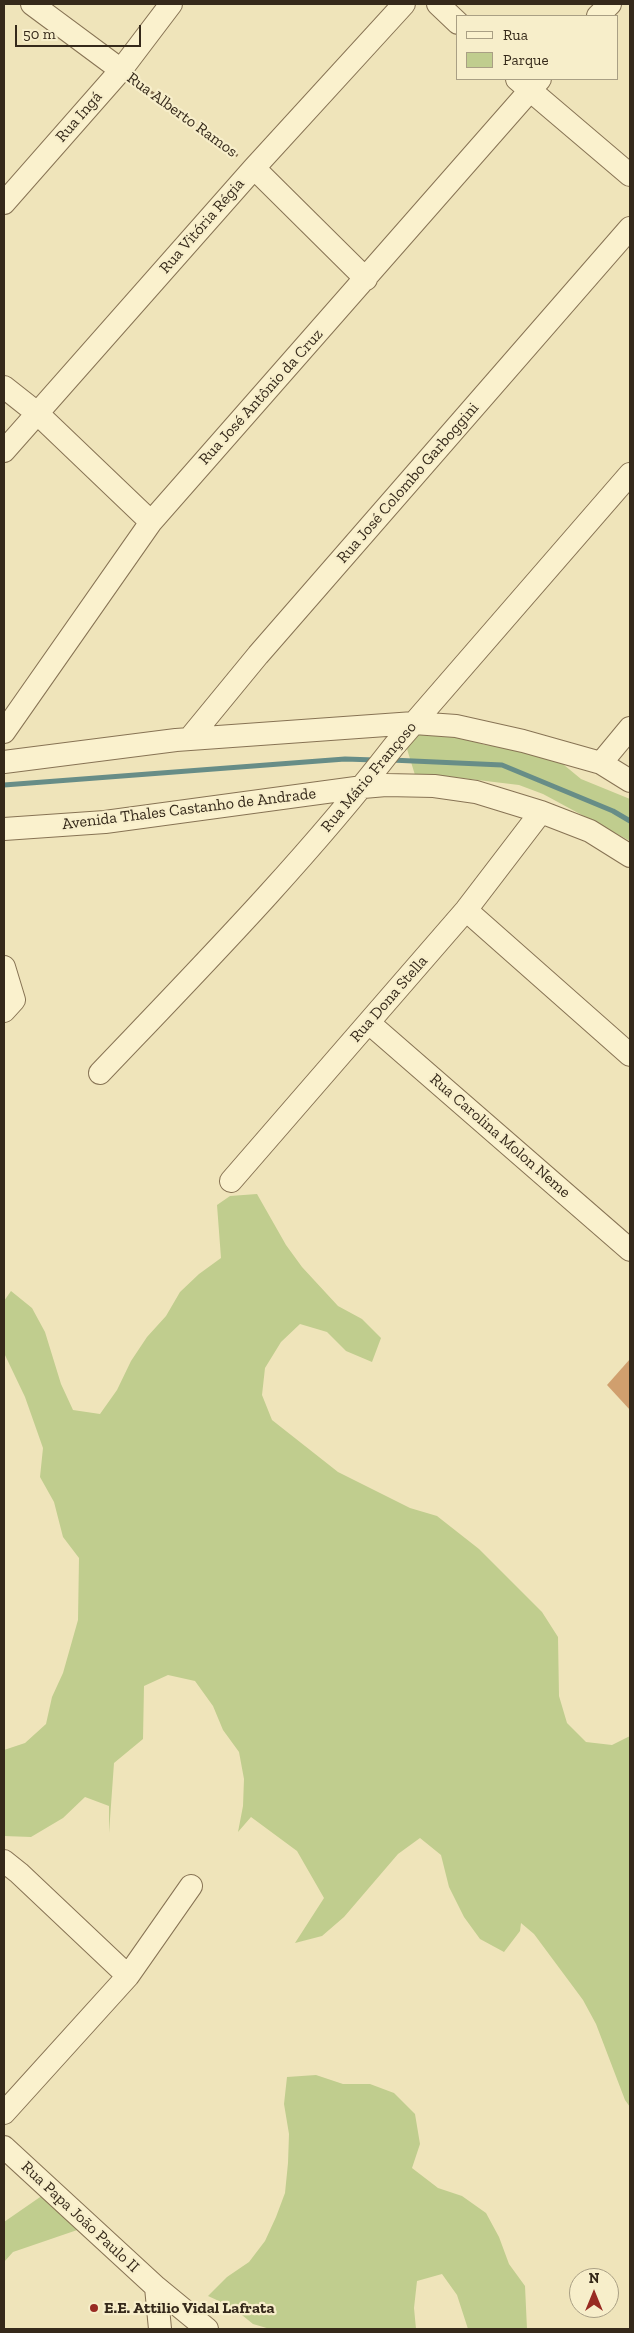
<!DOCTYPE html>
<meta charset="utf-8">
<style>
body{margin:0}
#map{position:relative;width:634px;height:2333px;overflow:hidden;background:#efe4ba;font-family:"Zilla Slab",serif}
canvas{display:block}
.frame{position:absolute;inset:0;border:5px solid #35291a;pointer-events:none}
.legend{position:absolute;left:456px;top:15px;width:162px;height:65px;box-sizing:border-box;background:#f7eeca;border:1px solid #a99f84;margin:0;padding:6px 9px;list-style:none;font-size:15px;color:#35291a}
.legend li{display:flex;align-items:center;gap:10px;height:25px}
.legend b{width:25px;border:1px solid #a99f84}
.north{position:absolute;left:569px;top:2268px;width:50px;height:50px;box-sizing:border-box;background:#f7eeca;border:1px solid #a99f84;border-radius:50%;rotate:0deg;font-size:14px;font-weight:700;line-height:20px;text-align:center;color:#35291a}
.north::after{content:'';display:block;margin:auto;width:18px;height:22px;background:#982b22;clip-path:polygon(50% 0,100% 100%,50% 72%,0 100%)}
.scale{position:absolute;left:15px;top:25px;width:126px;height:22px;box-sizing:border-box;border:2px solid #35291a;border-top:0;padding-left:6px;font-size:15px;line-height:18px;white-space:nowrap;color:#35291a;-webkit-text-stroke:4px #f7eeca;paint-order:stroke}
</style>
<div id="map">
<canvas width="634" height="2333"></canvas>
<div class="frame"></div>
<ul class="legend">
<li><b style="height:6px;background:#faf1cd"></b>Rua</li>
<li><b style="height:14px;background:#c0cd8e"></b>Parque</li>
</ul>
<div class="north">N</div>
<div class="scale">50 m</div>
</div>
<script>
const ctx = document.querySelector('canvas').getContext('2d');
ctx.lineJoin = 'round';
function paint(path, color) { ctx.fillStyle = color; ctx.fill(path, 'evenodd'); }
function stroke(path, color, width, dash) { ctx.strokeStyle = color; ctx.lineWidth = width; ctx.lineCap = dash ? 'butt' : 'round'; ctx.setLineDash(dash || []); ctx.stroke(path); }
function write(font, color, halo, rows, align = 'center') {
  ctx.font = font + ' "Zilla Slab",serif'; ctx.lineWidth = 4.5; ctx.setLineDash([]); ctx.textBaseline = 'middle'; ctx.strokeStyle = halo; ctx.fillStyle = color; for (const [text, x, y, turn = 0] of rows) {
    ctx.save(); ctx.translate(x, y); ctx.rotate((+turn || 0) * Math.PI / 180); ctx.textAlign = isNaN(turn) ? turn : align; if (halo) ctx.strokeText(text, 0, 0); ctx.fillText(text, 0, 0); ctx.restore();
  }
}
const green = new Path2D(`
 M 429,732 L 449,733 L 485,745 L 525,749 L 558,760 L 581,779 L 630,799 L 630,841 L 543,794 L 519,785 L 436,775 L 415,775 L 407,749 L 414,735 Z
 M 257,1194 L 286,1245 L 302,1267 L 338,1306 L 362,1319 L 381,1338 L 372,1362 L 346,1351 L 327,1332 L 300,1324 L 281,1342 L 265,1368 L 262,1395 L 272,1420 L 338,1472 L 410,1508 L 437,1516 L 479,1549 L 542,1612 L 558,1637 L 559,1696 L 567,1723 L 586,1742 L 612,1745 L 630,1736 L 630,2107 L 625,2100 L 596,2024 L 583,2000 L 534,1934 L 521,1923 L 520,1931 L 504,1952 L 480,1939 L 464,1917 L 449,1887 L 441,1855 L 420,1838 L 398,1854 L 344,1917 L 322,1936 L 295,1943 L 324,1898 L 297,1851 L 251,1817 L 238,1832 L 243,1806 L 244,1779 L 239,1752 L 223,1730 L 213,1706 L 195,1681 L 168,1675 L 144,1686 L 143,1739 L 114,1763 L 109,1833 L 109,1806 L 85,1797 L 63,1818 L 31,1837 L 4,1836 L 4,1750 L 25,1743 L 46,1724 L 52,1697 L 63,1673 L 78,1620 L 79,1558 L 63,1537 L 54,1502 L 40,1477 L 43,1448 L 25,1397 L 4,1353 L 4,1301 L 11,1291 L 32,1308 L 45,1332 L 61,1384 L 73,1410 L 100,1414 L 117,1390 L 131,1361 L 147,1337 L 166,1316 L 180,1292 L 199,1274 L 221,1258 L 217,1205 L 230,1196 Z
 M 316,2075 L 343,2084 L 370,2084 L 394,2093 L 415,2114 L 420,2144 L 412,2168 L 438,2188 L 462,2196 L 486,2213 L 499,2237 L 509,2264 L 525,2286 L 527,2329 L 468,2329 L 457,2295 L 442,2274 L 417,2281 L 414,2308 L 416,2329 L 270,2329 L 253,2324 L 232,2307 L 208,2296 L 227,2277 L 249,2262 L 265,2241 L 276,2217 L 285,2193 L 288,2163 L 289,2134 L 284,2104 L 287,2077 Z
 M 43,2195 L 86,2227 L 13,2252 L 4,2262 L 4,2222 Z`);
const stream = new Path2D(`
 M 391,760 L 502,765 L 613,811 L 630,821
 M 4,785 L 345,759 L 375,760`);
const building = new Path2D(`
 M 630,1359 L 630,1410 L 607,1385 Z`);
const path = new Path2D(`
 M 135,80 L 239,157`);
const minor = new Path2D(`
 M 32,4 L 121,70
 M 438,4 L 458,23
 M 598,16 L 610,4
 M 517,79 L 630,175
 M 254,168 L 366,279
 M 4,203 L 121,70 L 171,4
 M 4,387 L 37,413 L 151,522
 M 4,451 L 254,168 L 404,4
 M 4,732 L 151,522 L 540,79
 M 189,739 L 258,655 L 630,228
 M 4,762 L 176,740 L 414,723 L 456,726 L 523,741 L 601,763 L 630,781
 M 601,763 L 630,728
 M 4,829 L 105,822 L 363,787 L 386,785 L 434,786 L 476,792 L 541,812 L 590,831 L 630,856
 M 466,910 L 630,1055
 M 4,967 L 14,1000 L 4,1011
 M 369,1023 L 630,1250
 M 100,1073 C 201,967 304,862 394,746 L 630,474
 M 231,1181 L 466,910 L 541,812
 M 4,1861 L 19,1873 L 128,1976
 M 4,2113 L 128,1976 L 191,1886
 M 4,2147 L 156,2287 L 207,2329
 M 156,2287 L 160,2329`);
const markers = [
 [94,2308,5,"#982b22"]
];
const streetNames = [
 ["Rua Alberto Ramos",182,115,36],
 ["Rua Ingá",79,117,-49],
 ["Rua Vitória Régia",202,226,-49],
 ["Rua José Antônio da Cruz",261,397,-48],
 ["Rua José Colombo Garboggini",408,483,-49],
 ["Rua Mário Françoso",369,777,-50],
 ["Avenida Thales Castanho de Andrade",189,809,-7],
 ["Rua Dona Stella",389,999,-49],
 ["Rua Carolina Molon Neme",500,1136,41],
 ["Rua Papa João Paulo II",80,2217,43]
];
const poiNames = [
 ["E.E. Attilio Vidal Lafrata",104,2308]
];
paint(green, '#c0cd8e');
stroke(stream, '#678d87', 5);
paint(building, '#d09f6e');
stroke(minor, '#877354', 24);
stroke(path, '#877354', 3, [4, 2.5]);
stroke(minor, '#faf1cd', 22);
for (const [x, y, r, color] of markers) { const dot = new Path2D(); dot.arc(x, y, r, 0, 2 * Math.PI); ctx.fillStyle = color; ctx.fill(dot); stroke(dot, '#f7eeca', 2); }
write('16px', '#35291a', '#f7eeca', streetNames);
write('bold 16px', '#35291a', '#f7eeca', poiNames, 'left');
</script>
